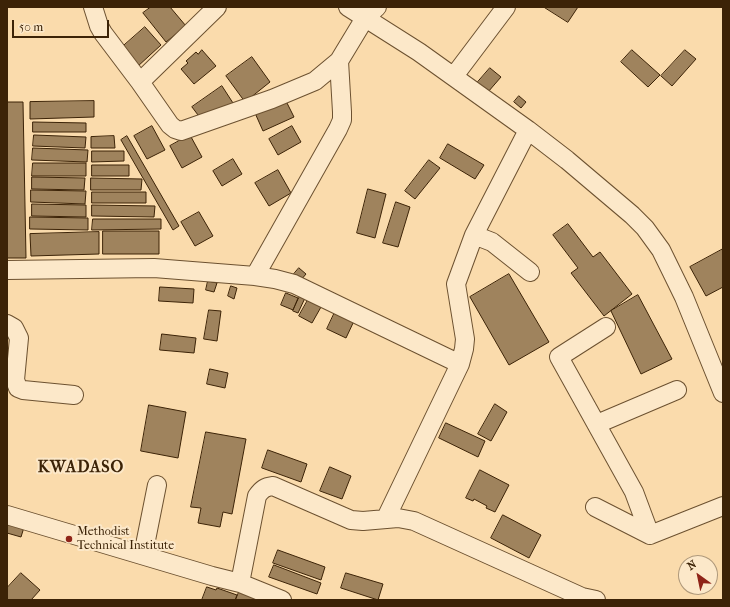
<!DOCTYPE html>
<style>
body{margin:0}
#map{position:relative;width:730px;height:607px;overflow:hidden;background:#fadbac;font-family:"IM FELL French Canon",serif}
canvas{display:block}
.frame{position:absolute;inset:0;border:8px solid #3c2307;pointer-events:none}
.north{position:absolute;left:678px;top:555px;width:40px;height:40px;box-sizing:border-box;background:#fce8c9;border:1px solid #af997b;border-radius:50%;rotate:327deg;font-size:11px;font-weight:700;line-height:16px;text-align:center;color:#3c2307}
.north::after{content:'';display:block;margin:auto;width:14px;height:18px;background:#8f2418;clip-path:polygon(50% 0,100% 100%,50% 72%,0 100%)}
.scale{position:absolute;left:12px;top:20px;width:97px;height:18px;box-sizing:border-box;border:2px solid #3c2307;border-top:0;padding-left:5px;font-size:12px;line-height:14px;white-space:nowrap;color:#3c2307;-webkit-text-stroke:3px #fce8c9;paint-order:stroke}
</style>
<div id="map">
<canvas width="730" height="607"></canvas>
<div class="frame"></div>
<div class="north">N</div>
<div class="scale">50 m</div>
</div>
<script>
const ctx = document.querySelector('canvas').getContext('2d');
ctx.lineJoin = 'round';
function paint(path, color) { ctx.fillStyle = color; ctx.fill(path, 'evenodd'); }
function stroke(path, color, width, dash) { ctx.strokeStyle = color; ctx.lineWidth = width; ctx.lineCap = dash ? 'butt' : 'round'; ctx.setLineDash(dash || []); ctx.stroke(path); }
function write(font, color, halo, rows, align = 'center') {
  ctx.font = font + ' "IM FELL French Canon",serif'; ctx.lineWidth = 4; ctx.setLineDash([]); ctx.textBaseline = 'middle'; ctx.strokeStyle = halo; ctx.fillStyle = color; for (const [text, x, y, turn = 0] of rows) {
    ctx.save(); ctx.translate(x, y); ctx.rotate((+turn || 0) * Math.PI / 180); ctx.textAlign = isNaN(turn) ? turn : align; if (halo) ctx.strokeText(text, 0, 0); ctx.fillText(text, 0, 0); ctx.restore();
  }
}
const building = new Path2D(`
 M 151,7 L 170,7 L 186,26 L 166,42 L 143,13 Z
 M 544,7 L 578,7 L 568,22 Z
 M 145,27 L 161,45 L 137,67 L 120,49 Z
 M 202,50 L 216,66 L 194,84 L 181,69 L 188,63 L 186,61 L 196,52 L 198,54 Z
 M 632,50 L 660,75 L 648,87 L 621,62 Z
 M 685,50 L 696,59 L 672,86 L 661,76 Z
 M 252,57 L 270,82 L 245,102 L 226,76 Z
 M 490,68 L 501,77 L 488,92 L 477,83 Z
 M 222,86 L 233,103 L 204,123 L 192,107 Z
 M 519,96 L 526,102 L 521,108 L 514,102 Z
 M 285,99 L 294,117 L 263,131 L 255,113 Z
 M 94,101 L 94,117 L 30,119 L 30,102 Z
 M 7,102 L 23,102 L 26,258 L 7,258 Z
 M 33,122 L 86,123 L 86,132 L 33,132 Z
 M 152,126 L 165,150 L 147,159 L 134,136 Z
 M 292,126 L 301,142 L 278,155 L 269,139 Z
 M 34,135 L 86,137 L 85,148 L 33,146 Z
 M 190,135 L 202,157 L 182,168 L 170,146 Z
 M 114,136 L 115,148 L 91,148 L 91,137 Z
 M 127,136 L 179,226 L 173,230 L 121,140 Z
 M 448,144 L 484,165 L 475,179 L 440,158 Z
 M 33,148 L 88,150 L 87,162 L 32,160 Z
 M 92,151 L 124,151 L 124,161 L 92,162 Z
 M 233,159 L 242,174 L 222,186 L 213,171 Z
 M 429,160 L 440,168 L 415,199 L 405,191 Z
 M 33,163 L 86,163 L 86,176 L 32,176 Z
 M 92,165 L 129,165 L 129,176 L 92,176 Z
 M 278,170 L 291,193 L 269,206 L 255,183 Z
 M 32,177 L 85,178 L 84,190 L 32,189 Z
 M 91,178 L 142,179 L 141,190 L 91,190 Z
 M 368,189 L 386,194 L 375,238 L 357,233 Z
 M 31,190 L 86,191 L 85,204 L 31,202 Z
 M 92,192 L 146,192 L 146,203 L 92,203 Z
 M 396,202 L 410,207 L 398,247 L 383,243 Z
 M 32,204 L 86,205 L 86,217 L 32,216 Z
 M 92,205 L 155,206 L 154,217 L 92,216 Z
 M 199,212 L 213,236 L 195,246 L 181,222 Z
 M 30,217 L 88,218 L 88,230 L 30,229 Z
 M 93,219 L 161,219 L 161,229 L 92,230 Z
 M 568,224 L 593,257 L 600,252 L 632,294 L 604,316 L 571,273 L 578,268 L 553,235 Z
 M 103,231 L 159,231 L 159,254 L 103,254 Z
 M 99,232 L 99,254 L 31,256 L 30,234 Z
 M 723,249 L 723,287 L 706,296 L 690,267 Z
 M 299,268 L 306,274 L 301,280 L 294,274 Z
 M 509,274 L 549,342 L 509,365 L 470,297 Z
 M 208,281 L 217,283 L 214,292 L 206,290 Z
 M 231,286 L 237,288 L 234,299 L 228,296 Z
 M 160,287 L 194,289 L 193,303 L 159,301 Z
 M 286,293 L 298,298 L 293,310 L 281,305 Z
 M 638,295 L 672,359 L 641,374 L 611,311 Z
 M 300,296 L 305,298 L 298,313 L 293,311 Z
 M 308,300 L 321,307 L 312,323 L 299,316 Z
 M 209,310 L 221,311 L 217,341 L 204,339 Z
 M 335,312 L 354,321 L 346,338 L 327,329 Z
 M 162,334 L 196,338 L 194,353 L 160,350 Z
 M 210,369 L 228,373 L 225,388 L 207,384 Z
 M 495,404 L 507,412 L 491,441 L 478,434 Z
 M 149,405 L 186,412 L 178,458 L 141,451 Z
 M 446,423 L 485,441 L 478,457 L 439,438 Z
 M 206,432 L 246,439 L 232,514 L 223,512 L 220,527 L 198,523 L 201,508 L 191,507 Z
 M 268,450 L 307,464 L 301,482 L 262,468 Z
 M 330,467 L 351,476 L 342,499 L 320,491 Z
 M 480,470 L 509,485 L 495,512 L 486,508 L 487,506 L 474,499 L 473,501 L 466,498 Z
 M 503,515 L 541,535 L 529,558 L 491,538 Z
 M 7,519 L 25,524 L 21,537 L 7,533 Z
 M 278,550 L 325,567 L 321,580 L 273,563 Z
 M 274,565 L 321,583 L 317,594 L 269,577 Z
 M 21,573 L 40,590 L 31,600 L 7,600 L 7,588 Z
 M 346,573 L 383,584 L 378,600 L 341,588 Z
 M 207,587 L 216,590 L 217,588 L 237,595 L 235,600 L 202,600 Z
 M 239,592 L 263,599 L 263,600 L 236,600 Z`);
const minor = new Path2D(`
 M 93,7 L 99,26 L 103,33 L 140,82 L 170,125 L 175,129 L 181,131 L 272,99 L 315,81 L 339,61 L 365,18 L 377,7
 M 348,7 L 419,52 L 528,130 L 567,160 L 632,215 L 645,228 L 661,250 L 684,297 L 723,393
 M 454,76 L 506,7
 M 140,82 L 217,7
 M 474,235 L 492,242 L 530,272
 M 7,270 L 154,268 L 255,276 L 275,279 L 294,284 L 460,364
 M 255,276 L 338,129 L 342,120 L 342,112 L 339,61
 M 7,324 L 14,328 L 19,338 L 15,380 L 18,388 L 23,390 L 74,395
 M 606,327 L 559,357 L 634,492 L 650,535
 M 597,424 L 677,390
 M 595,507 L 650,535 L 723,506
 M 7,515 L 212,576 L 240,583 L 257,496 C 262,489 265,487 273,486 L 351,520 L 363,521 L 398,518 L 414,521 L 582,597 L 596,600
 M 386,518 L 460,364 L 464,349 L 465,339 L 456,284 L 474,235 L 528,130
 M 143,555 L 157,485
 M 240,583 L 282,600`);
const markers = [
 [69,539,4,"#8f2418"]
];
const poiNames = [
 ["Methodist",77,532],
 ["Technical Institute",77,546]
];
const districtNames = [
 ["KWADASO",81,468]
];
paint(building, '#9f835d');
stroke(building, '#3c2307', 1);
stroke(minor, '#6c5130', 20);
stroke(minor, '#fce8c9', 18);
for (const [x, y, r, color] of markers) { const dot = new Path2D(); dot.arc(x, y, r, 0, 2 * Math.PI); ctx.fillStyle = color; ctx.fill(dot); stroke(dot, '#fce8c9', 1.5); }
write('12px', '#3c2307', '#fce8c9', poiNames, 'left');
ctx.letterSpacing = '1px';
write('bold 16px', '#3c2307', '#fce8c9', districtNames);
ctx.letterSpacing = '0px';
</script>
